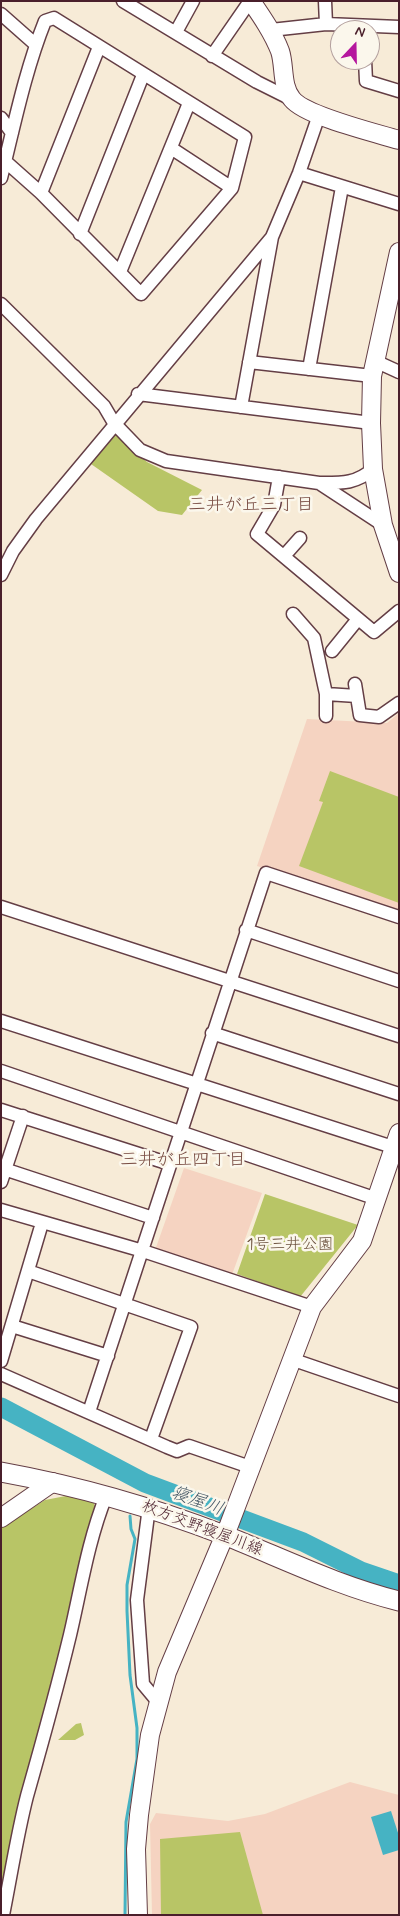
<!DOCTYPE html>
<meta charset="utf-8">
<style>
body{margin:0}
#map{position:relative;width:400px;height:1916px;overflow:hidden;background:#f7ebd7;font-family:Mynerve,sans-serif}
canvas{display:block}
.frame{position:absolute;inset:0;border:2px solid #4a1f2b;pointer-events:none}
.north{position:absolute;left:330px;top:20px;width:50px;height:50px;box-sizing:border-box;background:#fbf7ec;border:1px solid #b4a19f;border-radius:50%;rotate:21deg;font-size:14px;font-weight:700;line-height:20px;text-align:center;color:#4a1f2b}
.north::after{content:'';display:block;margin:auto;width:18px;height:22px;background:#b5179e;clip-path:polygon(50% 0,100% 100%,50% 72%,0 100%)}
</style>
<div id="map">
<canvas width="400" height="1916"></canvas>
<div class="frame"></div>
<div class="north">N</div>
</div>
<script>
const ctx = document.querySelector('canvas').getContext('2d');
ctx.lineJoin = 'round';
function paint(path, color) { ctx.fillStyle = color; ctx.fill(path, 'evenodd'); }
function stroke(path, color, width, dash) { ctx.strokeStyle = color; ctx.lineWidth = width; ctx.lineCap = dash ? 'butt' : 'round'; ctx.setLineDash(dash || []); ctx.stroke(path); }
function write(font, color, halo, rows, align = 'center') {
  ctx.font = font + ' Mynerve,"Klee One",sans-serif'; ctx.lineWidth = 5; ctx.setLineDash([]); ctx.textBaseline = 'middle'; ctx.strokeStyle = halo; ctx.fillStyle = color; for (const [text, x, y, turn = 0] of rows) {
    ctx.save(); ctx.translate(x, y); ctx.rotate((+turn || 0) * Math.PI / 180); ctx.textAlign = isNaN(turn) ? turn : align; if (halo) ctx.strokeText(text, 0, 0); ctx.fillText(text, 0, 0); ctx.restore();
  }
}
const built = new Path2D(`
 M 399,713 L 399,910 L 257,866 L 307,719 L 387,723 Z
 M 184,1168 L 262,1193 L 230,1280 L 153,1256 Z
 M 350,1782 L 399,1795 L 399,1915 L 152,1915 L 150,1824 L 156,1813 L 228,1821 L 265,1814 Z`);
const green = new Path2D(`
 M 113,432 L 147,462 L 202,490 L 182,515 L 158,511 L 91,464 Z
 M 330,771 L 399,797 L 399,903 L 299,866 L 323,802 L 319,801 Z
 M 265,1194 L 358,1225 L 300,1297 L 237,1274 Z
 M 71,1495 L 93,1501 L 95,1506 C 83,1545 72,1584 67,1625 L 1,1907 L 1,1528 L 45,1500 Z
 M 81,1723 L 84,1735 L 75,1740 L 58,1740 L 76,1724 Z
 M 240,1832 L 263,1915 L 161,1915 L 160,1839 Z`);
const water = new Path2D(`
 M 391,1811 L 399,1836 L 399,1850 L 383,1855 L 371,1817 Z`);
const stream = new Path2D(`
 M 125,1915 L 126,1822 L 137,1759 L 137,1728 L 130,1675 L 127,1611 L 127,1585 L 135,1539 L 131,1529 L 130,1516`);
const river = new Path2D(`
 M 1,1407 L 145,1483 L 303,1542 L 361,1571 L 399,1584`);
const street = new Path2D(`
 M 123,1 L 257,82 L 291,99
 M 325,1 L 326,24
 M 1,14 L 35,44
 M 271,30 L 326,24 L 399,27
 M 176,32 L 193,1
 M 212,56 L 250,1
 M 365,60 L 366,81 L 399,91
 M 1,118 L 12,133
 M 171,148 L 232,188
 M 299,173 L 399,204
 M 1,178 C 14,126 25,71 45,21 L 54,18 L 245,137 L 232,188 L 141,294 L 41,193 L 5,161
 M 41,193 L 99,47
 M 80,234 L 143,75
 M 120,272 L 189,103
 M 1,304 L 104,406 L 114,423 L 140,450 L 166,461 L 319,483 L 383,525
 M 375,361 L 399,372
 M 249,362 L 372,376
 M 309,369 L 342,187
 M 138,394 L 371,423
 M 241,407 L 272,237
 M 279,477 L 274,505 L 257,534 L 374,632 L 399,611
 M 319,483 C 341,483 356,484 373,469
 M 284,556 L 300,538
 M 1,575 L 13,551 L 36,519 L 272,237 L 299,173 L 319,115
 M 293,614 L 314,638 L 326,694 L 326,716
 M 332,651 L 358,619
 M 355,684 L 360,715 L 379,717 L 399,703
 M 326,694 L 357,696
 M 1,907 L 399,1036
 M 246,930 L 399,981
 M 1,1021 L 399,1149
 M 212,1033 L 399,1094
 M 1,1071 L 377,1199
 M 1,1110 L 170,1164
 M 1,1168 L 153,1218
 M 1,1182 L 23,1116
 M 1,1210 L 143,1251 L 312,1307
 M 28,1271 L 191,1327 L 151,1439
 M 12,1326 L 108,1356
 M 291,1359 L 399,1396
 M 1,1361 L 42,1223
 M 1,1374 L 167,1447 L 177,1451 L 189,1446 L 250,1467
 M 89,1412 L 266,873 L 399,917
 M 149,1507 L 137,1600 L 143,1684 L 158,1702
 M 3,1915 C 11,1875 17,1835 27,1796 C 42,1743 57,1689 70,1635 C 81,1588 88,1541 106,1496`);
const secondary = new Path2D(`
 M 251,1 C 262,17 273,33 280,51 C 285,66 281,86 292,99 C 305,116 376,133 399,140
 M 399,252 L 372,376 L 371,423 L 373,469 L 383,525 L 399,573
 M 1,1518 L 53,1482
 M 138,1915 L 136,1849 L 139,1815 L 150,1735 L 167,1672 L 229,1525 L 312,1307 L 362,1241 L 399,1133`);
const primary = new Path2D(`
 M 1,1472 C 78,1486 152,1507 224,1535 C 282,1558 338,1586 399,1601`);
const parkNames = [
 ["1号三井公園",290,1246]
];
const streetNames = [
 ["枚方交野寝屋川線",202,1529,21]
];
const neighbourhoodNames = [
 ["三井が丘三丁目",251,506],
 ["三井が丘四丁目",183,1161]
];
const waterNames = [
 ["寝屋川",197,1502,20]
];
paint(built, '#f5d3c1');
paint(green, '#b8c566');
paint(water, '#46b3c3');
stroke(stream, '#46b3c3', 3);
stroke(river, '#46b3c3', 19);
stroke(street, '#643e45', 15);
stroke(secondary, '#643e45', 20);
stroke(primary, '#643e45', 21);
stroke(street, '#fff', 12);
stroke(secondary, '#fff', 18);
stroke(primary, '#fff', 19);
write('16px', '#6b513d', '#fbf7ec', parkNames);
write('16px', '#4a1f2b', '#fbf7ec', streetNames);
write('18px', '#794d43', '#fbf7ec', neighbourhoodNames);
write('italic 18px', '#485a68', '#fbf7ec', waterNames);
</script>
